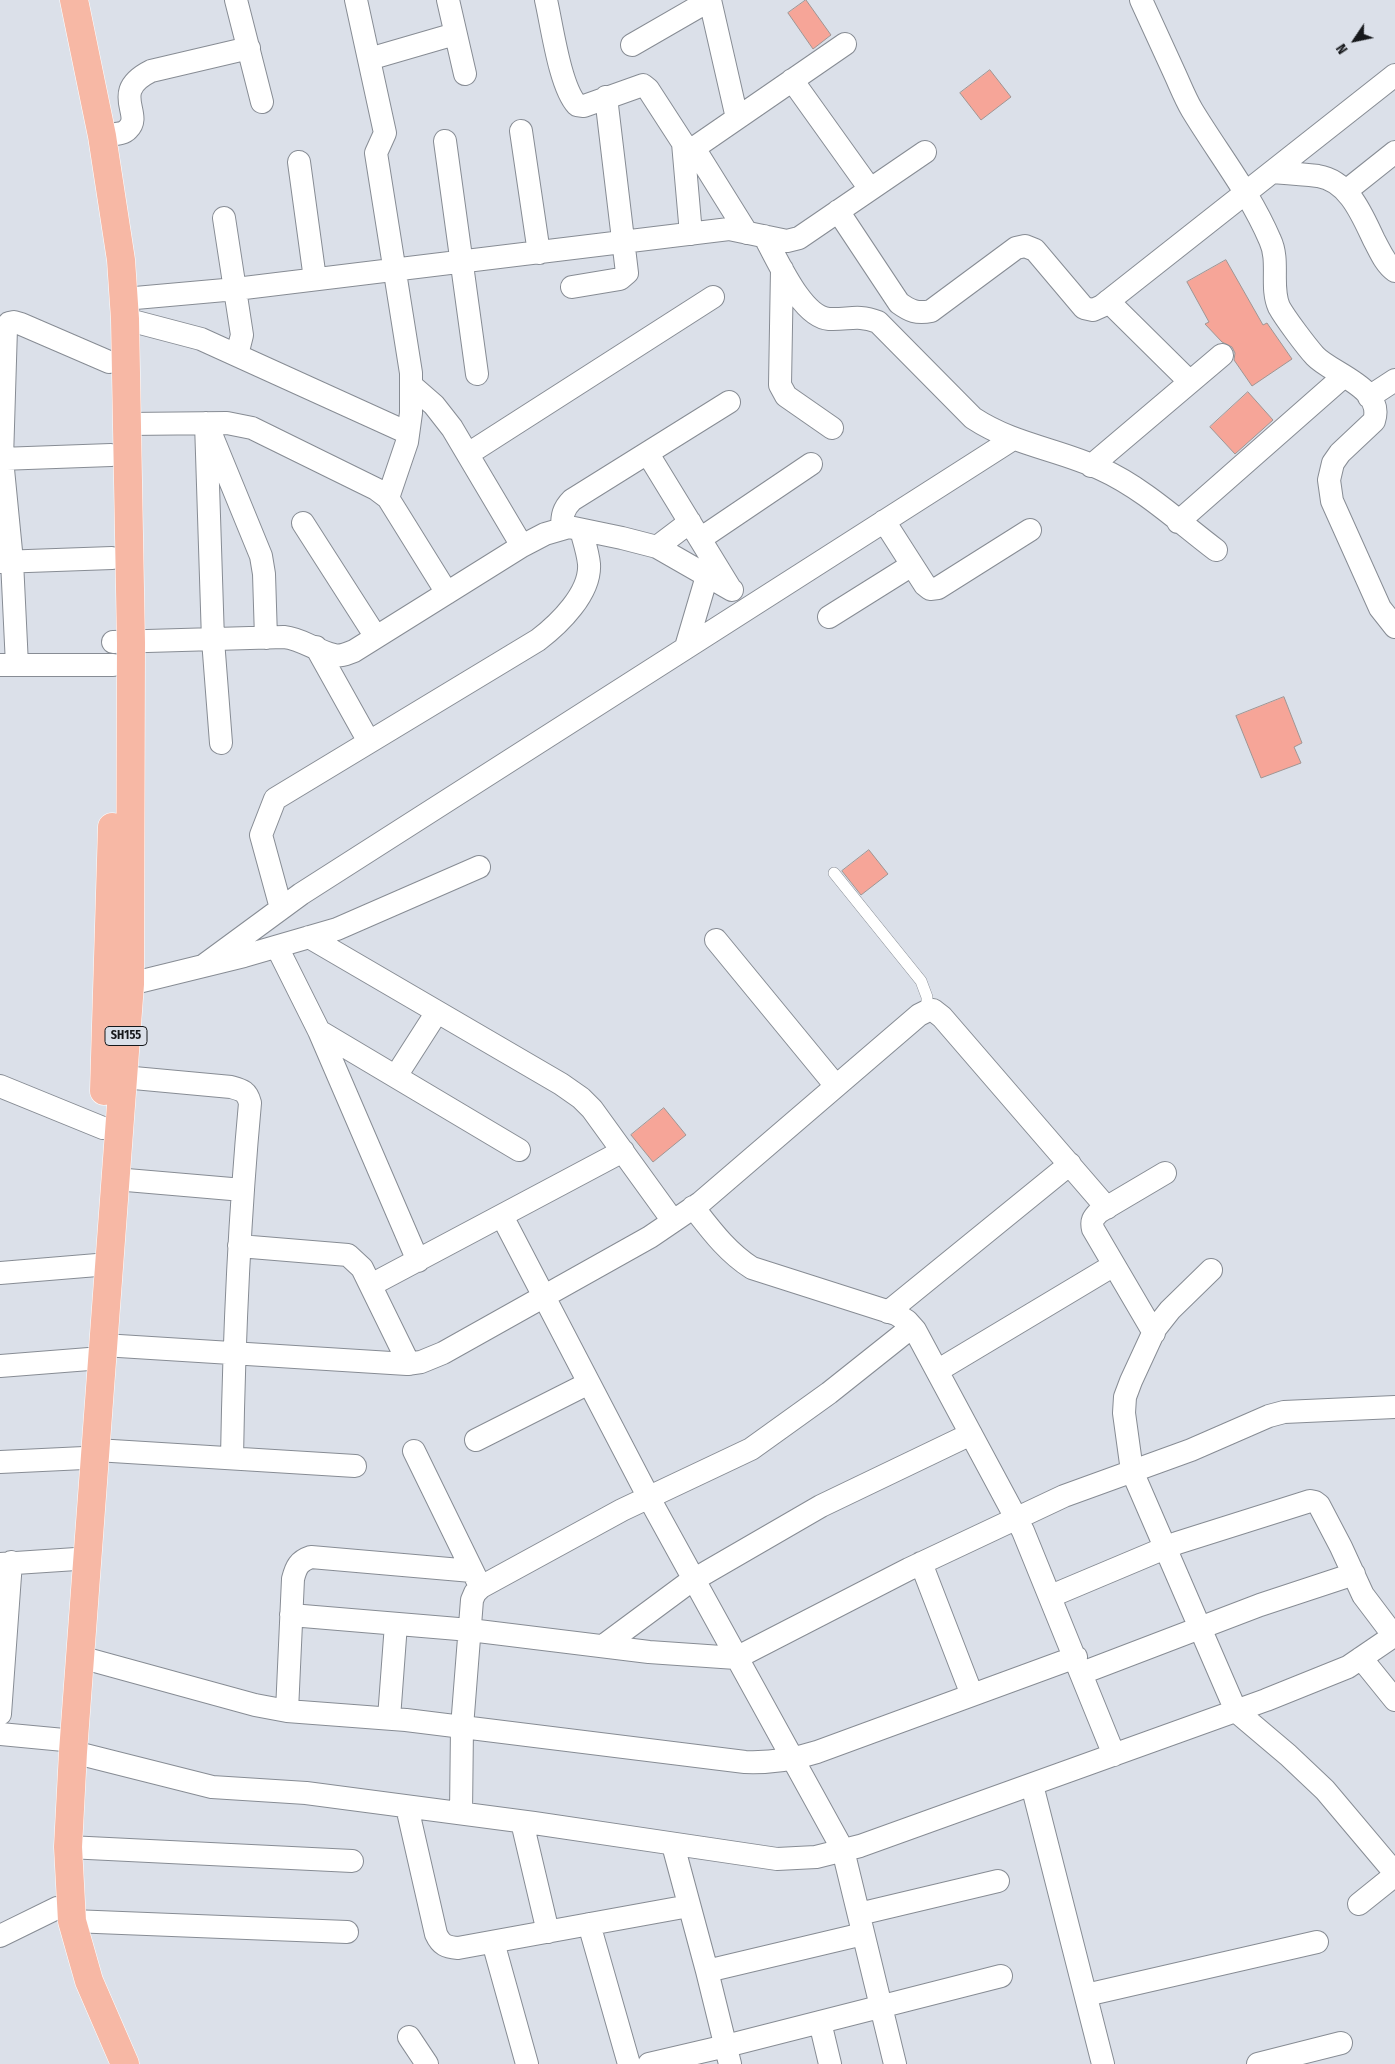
<!DOCTYPE html>
<style>
body{margin:0}
#map{position:relative;width:1395px;height:2064px;overflow:hidden;background:#dbe0e9;font-family:"Fira Sans Condensed",sans-serif}
canvas{display:block}
.north{position:absolute;left:1330px;top:15px;width:50px;height:50px;-webkit-text-stroke:4px #dbe0e9;paint-order:stroke;rotate:236deg;font-size:14px;font-weight:700;line-height:20px;text-align:center;color:#16181b}
.north::after{content:'';display:block;margin:auto;width:18px;height:22px;background:#16181b;clip-path:polygon(50% 0,100% 100%,50% 72%,0 100%)}
</style>
<div id="map">
<canvas width="1395" height="2064"></canvas>
<div class="north">N</div>
</div>
<script>
const ctx = document.querySelector('canvas').getContext('2d');
ctx.lineJoin = 'round';
function paint(path, color) { ctx.fillStyle = color; ctx.fill(path, 'evenodd'); }
function stroke(path, color, width, dash) { ctx.strokeStyle = color; ctx.lineWidth = width; ctx.lineCap = dash ? 'butt' : 'round'; ctx.setLineDash(dash || []); ctx.stroke(path); }
function write(font, color, halo, rows, align = 'center') {
  ctx.font = font + ' "Fira Sans Condensed",sans-serif'; ctx.lineWidth = 4; ctx.setLineDash([]); ctx.textBaseline = 'middle'; ctx.strokeStyle = halo; ctx.fillStyle = color; for (const [text, x, y, turn = 0] of rows) {
    ctx.save(); ctx.translate(x, y); ctx.rotate((+turn || 0) * Math.PI / 180); ctx.textAlign = isNaN(turn) ? turn : align; if (halo) ctx.strokeText(text, 0, 0); ctx.fillText(text, 0, 0); ctx.restore();
  }
}
const building = new Path2D(`
 M 806,0 L 831,35 L 813,49 L 788,13 Z
 M 990,70 L 1011,97 L 981,120 L 960,93 Z
 M 1226,260 L 1263,325 L 1267,323 L 1292,359 L 1252,386 L 1234,360 L 1235,353 L 1232,347 L 1222,342 L 1205,324 L 1209,322 L 1187,282 Z
 M 1248,392 L 1273,420 L 1235,454 L 1210,427 Z
 M 1284,697 L 1302,743 L 1294,747 L 1301,763 L 1261,778 L 1236,716 Z
 M 869,850 L 888,874 L 861,895 L 842,871 Z
 M 664,1108 L 686,1135 L 653,1162 L 631,1135 Z`);
const service = new Path2D(`
 M 834,873 L 921,981 L 927,997 L 927,1011`);
const minor = new Path2D(`
 M 236,0 L 262,102
 M 356,0 L 385,133 L 376,153 L 411,373 L 411,413 L 407,442 L 388,498
 M 448,0 L 465,74
 M 546,0 C 552,26 560,87 577,105 L 584,106 L 643,85 L 648,89 L 683,143 L 689,148 L 694,148 L 845,44
 M 710,0 L 737,118
 M 1141,0 C 1152,24 1163,48 1174,72 C 1180,85 1185,98 1192,110 C 1218,153 1250,193 1270,240 C 1280,261 1270,287 1279,307 C 1285,318 1306,346 1315,356 C 1332,374 1385,388 1374,421 L 1340,453 L 1333,463 L 1329,480 L 1332,501 L 1380,608 L 1395,627
 M 632,45 L 710,0
 M 369,59 L 455,34
 M 792,80 L 870,189
 M 521,131 L 539,253
 M 102,136 C 110,134 123,135 128,129 C 144,114 109,92 151,71 L 249,48
 M 445,141 L 477,374
 M 683,143 L 691,234
 M 694,148 L 747,233
 M 299,162 L 315,279
 M 1272,172 C 1287,173 1303,174 1318,176 C 1349,181 1362,215 1374,240 C 1380,251 1385,264 1395,271
 M 1346,191 L 1395,152
 M 838,211 L 899,303 C 910,311 917,314 931,311 L 1016,248 L 1025,246 L 1035,250 L 1084,308 L 1093,310 L 1102,306 L 1395,75
 M 224,218 L 242,335 L 237,355
 M 764,236 C 777,258 801,317 829,319 C 849,320 857,314 878,322 L 973,418 C 1014,445 1058,449 1101,469 C 1143,488 1179,522 1216,550
 M 782,269 L 780,385 L 786,396 L 832,428
 M 572,287 L 620,279 L 627,273 L 606,97
 M 124,299 L 236,289 L 729,229 L 787,241 L 799,238 L 925,152
 M 1108,301 L 1190,382
 M 125,319 L 201,339 L 408,433
 M 411,385 L 434,405 L 452,428 L 522,546
 M 1369,397 L 1395,380
 M 206,423 L 213,640 L 221,743
 M 127,424 L 227,423 L 252,428 L 376,489 L 388,498 L 447,593
 M 211,434 L 261,556 L 264,574 L 266,638
 M 468,454 L 713,297
 M 648,454 L 730,588
 M 0,459 L 111,455
 M 1091,466 L 1222,355
 M 884,521 L 925,585 L 930,589 L 938,588 L 1030,530
 M 1178,522 L 1344,376
 M 303,523 L 376,637
 M 562,528 C 562,516 563,509 572,500 L 729,402
 M 700,539 L 811,464
 M 657,547 L 690,522
 M 0,562 L 112,558
 M 829,617 L 912,565
 M 113,642 L 284,637 C 303,639 316,651 334,655 C 341,657 348,653 354,651 L 522,546 L 545,534 L 569,527 L 622,538 L 657,547 L 732,590
 M 316,647 L 369,742
 M 686,647 L 707,576
 M 0,665 L 113,665
 M 17,665 L 12,561 L 2,459 L 6,328 L 9,323 L 14,322 L 21,324 L 109,362
 M 281,908 L 261,835 L 275,799 L 538,640 C 559,624 591,593 589,564 C 588,553 584,541 581,530
 M 309,937 L 561,1084 L 581,1098 L 592,1109 L 673,1221
 M 716,940 L 836,1086
 M 277,947 L 319,1031 L 418,1261
 M 203,966 L 301,894 L 1013,439
 M 130,984 L 244,956 L 337,929 L 479,867
 M 319,1031 L 519,1150
 M 396,1076 L 437,1012
 M 123,1077 L 231,1087 C 242,1090 247,1091 250,1103 C 239,1221 234,1340 232,1458
 M 0,1086 L 103,1128
 M 115,1179 L 243,1190
 M 693,1207 C 711,1230 727,1252 752,1268 L 896,1314 L 907,1321 L 915,1330 L 1023,1531 L 1114,1755
 M 502,1216 L 649,1498 L 843,1850 L 895,2064
 M 239,1246 L 348,1255 L 362,1268 L 409,1364
 M 1211,1270 L 1170,1310 L 1155,1329 L 1131,1381 L 1125,1397 L 1124,1413 L 1132,1471 L 1236,1711 L 1288,1755 L 1325,1790 L 1395,1873
 M 0,1273 L 97,1265
 M 371,1285 L 623,1151
 M 888,1312 L 1070,1164
 M 1154,1333 L 1093,1229 C 1091,1221 1093,1218 1099,1212 L 1165,1173
 M 103,1345 L 407,1364 L 421,1362 L 443,1353 L 650,1237 L 700,1203 L 919,1015 L 927,1011 L 933,1010 L 942,1017 L 1107,1208
 M 0,1366 L 89,1359
 M 937,1371 L 1114,1265
 M 476,1440 L 589,1383
 M 96,1450 L 355,1466
 M 414,1451 L 478,1582
 M 0,1462 L 84,1458
 M 921,1563 L 972,1695
 M 0,1564 L 76,1559
 M 1051,1596 L 1177,1543 L 1310,1501 L 1315,1502 L 1319,1505 L 1341,1547 L 1363,1595 L 1394,1636
 M 291,1615 L 470,1630 L 649,1652 L 736,1658 L 909,1569 L 1064,1496 L 1191,1450 L 1269,1416 L 1284,1412 L 1395,1407
 M 603,1646 L 688,1583 L 821,1506 L 971,1434
 M 80,1657 L 255,1705 L 287,1711 L 406,1720 L 745,1762 C 771,1763 792,1760 817,1752 L 1076,1657
 M 1361,1658 L 1395,1700
 M 1082,1673 L 1260,1605 L 1354,1574
 M 287,1711 L 293,1579 C 296,1567 299,1561 311,1557 L 472,1571
 M 0,1714 L 11,1562
 M 389,1718 L 396,1624
 M 0,1734 L 64,1740
 M 73,1752 L 212,1787 L 306,1793 L 534,1823 L 777,1859 L 816,1857 L 860,1846 L 1266,1700 L 1348,1667 L 1395,1635
 M 1032,1785 L 1103,2064
 M 407,1807 L 436,1934 C 441,1945 446,1947 458,1948 L 689,1906
 M 461,1813 L 462,1727 L 472,1600 L 475,1593 L 481,1587 L 622,1510 L 751,1449 L 829,1393 L 912,1327
 M 522,1822 L 548,1932
 M 673,1845 L 707,1971 L 730,2064
 M 68,1847 L 352,1861
 M 1359,1904 L 1395,1875
 M 859,1914 L 998,1881
 M 72,1921 L 347,1932
 M 589,1924 L 629,2064
 M 0,1936 L 57,1908
 M 493,1942 L 527,2064
 M 707,1971 L 863,1934
 M 1086,1995 L 1317,1942
 M 820,2022 L 830,2064
 M 409,2037 L 427,2064
 M 649,2064 L 726,2046 L 1001,1976
 M 1258,2064 L 1341,2043`);
const primary = new Path2D(`
 M 74,0 L 102,136 L 121,260 L 125,319 L 131,643 L 130,984 L 73,1752 L 68,1847 L 72,1921 L 89,1981 L 125,2064
 M 104,1091 L 112,827`);
const shields = [
 [126,1036,42]
];
const shieldNames = [
 ["SH155",126,1036]
];
paint(building, '#f6a598');
stroke(building, '#9f9593', 1);
stroke(service, '#878c94', 12);
stroke(minor, '#878c94', 24);
stroke(primary, '#fff', 29);
stroke(service, '#fff', 11);
stroke(minor, '#fff', 22);
stroke(primary, '#f7b8a5', 28);
for (const [x, y, w] of shields) { const box = new Path2D(); box.roundRect(x - w / 2, y - 9.5, w, 19, 4); ctx.fillStyle = '#dbe0e9'; ctx.fill(box); stroke(box, '#16181b', 1); }
write('bold 12px', '#16181b', null, shieldNames);
</script>
